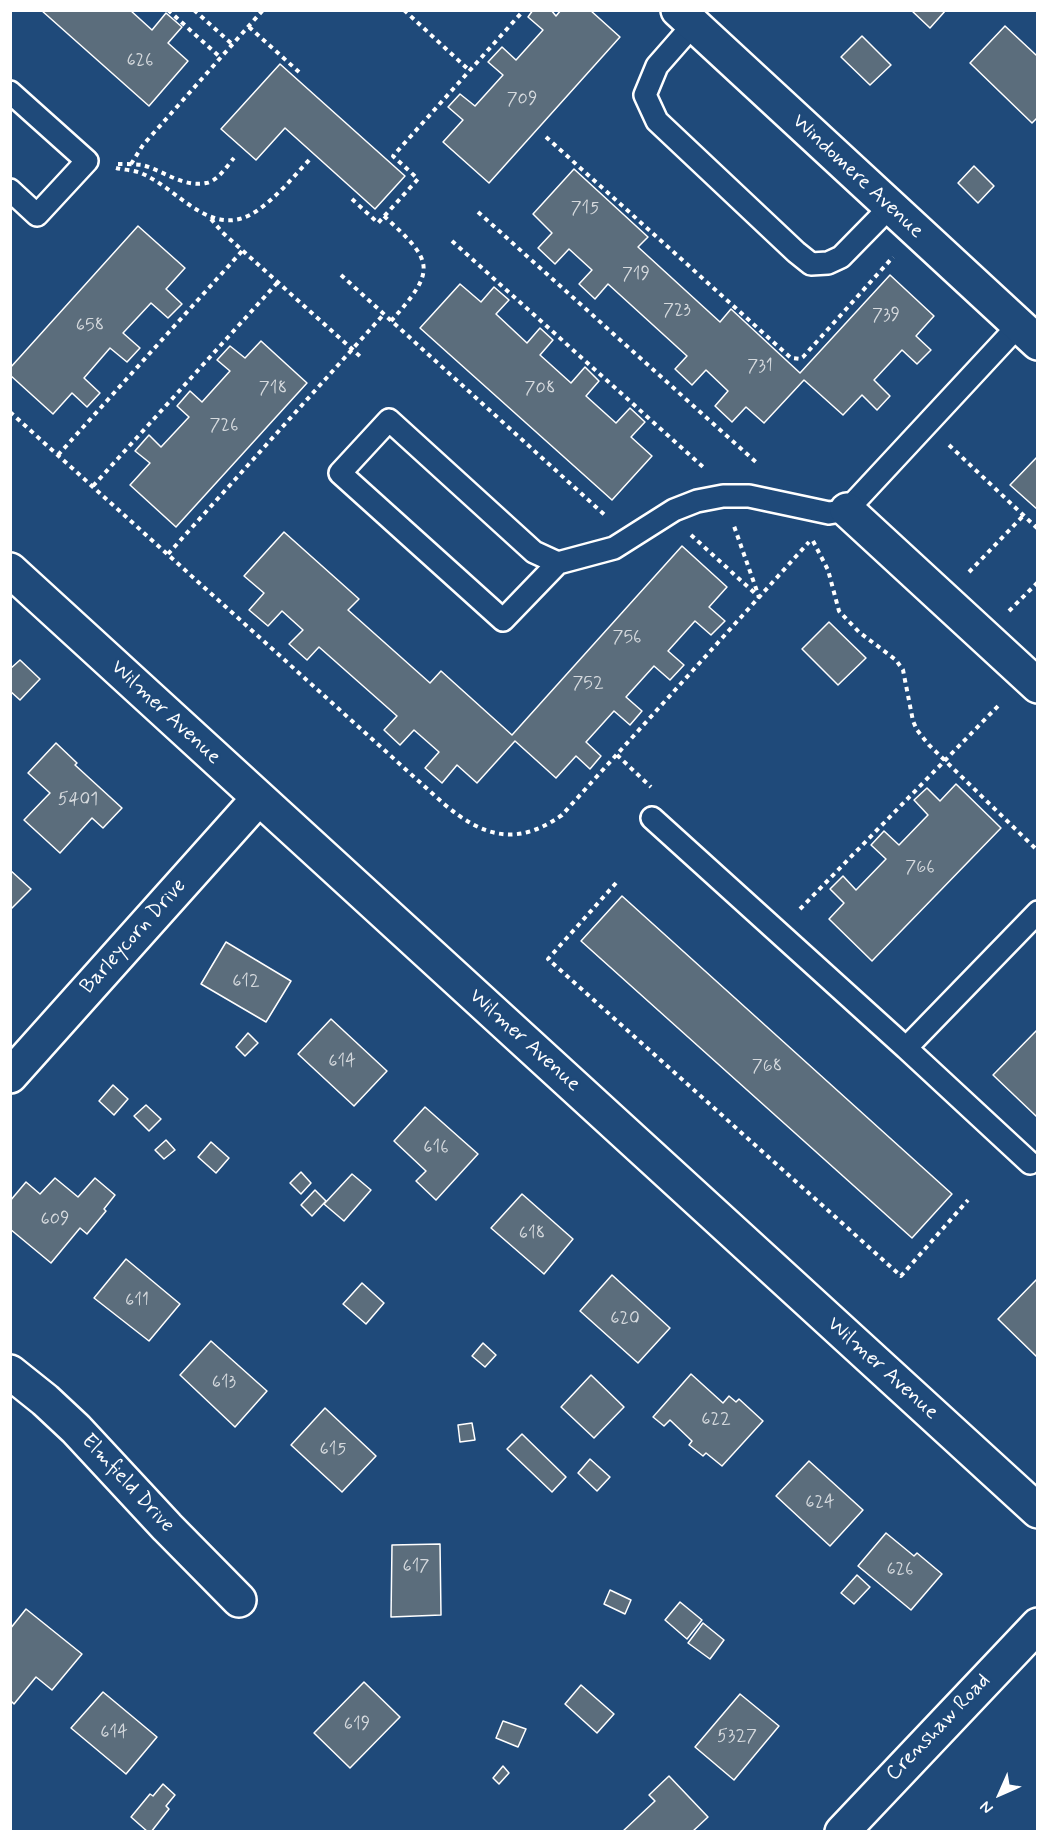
<!DOCTYPE html>
<style>
body{margin:0}
#map{position:relative;width:1048px;height:1842px;overflow:hidden;background:#1f4a7a;font-family:Mynerve,sans-serif}
canvas{display:block}
.frame{position:absolute;inset:0;border:12px solid #fff;pointer-events:none}
.north{position:absolute;left:970px;top:1764px;width:60px;height:60px;-webkit-text-stroke:4px #1f4a7a;paint-order:stroke;rotate:225deg;font-size:16px;font-weight:700;line-height:24px;text-align:center;color:#fff}
.north::after{content:'';display:block;margin:auto;width:21px;height:27px;background:#fff;clip-path:polygon(50% 0,100% 100%,50% 72%,0 100%)}
</style>
<div id="map">
<canvas width="1048" height="1842"></canvas>
<div class="frame"></div>
<div class="north">N</div>
</div>
<script>
const ctx = document.querySelector('canvas').getContext('2d');
ctx.lineJoin = 'round';
function paint(path, color) { ctx.fillStyle = color; ctx.fill(path, 'evenodd'); }
function stroke(path, color, width, dash) { ctx.strokeStyle = color; ctx.lineWidth = width; ctx.lineCap = dash ? 'butt' : 'round'; ctx.setLineDash(dash || []); ctx.stroke(path); }
function write(font, color, halo, rows, align = 'center') {
  ctx.font = font + ' Mynerve,sans-serif'; ctx.lineWidth = 5; ctx.setLineDash([]); ctx.textBaseline = 'middle'; ctx.strokeStyle = halo; ctx.fillStyle = color; for (const [text, x, y, turn = 0] of rows) {
    ctx.save(); ctx.translate(x, y); ctx.rotate((+turn || 0) * Math.PI / 180); ctx.textAlign = isNaN(turn) ? turn : align; if (halo) ctx.strokeText(text, 0, 0); ctx.fillText(text, 0, 0); ctx.restore();
  }
}
const building = new Path2D(`
 M 41,10 L 130,10 L 152,30 L 166,13 L 182,27 L 168,43 L 188,61 L 149,106 Z
 M 533,10 L 551,10 L 556,16 L 561,10 L 590,10 L 620,37 L 489,183 L 443,142 L 463,120 L 448,107 L 460,94 L 475,106 L 503,75 L 488,62 L 502,47 L 516,60 L 543,30 L 528,17 Z
 M 911,10 L 946,10 L 930,28 Z
 M 1005,26 L 1036,55 L 1038,53 L 1038,117 L 1032,123 L 970,63 Z
 M 862,36 L 891,65 L 870,85 L 841,57 Z
 M 280,64 L 405,176 L 375,209 L 285,128 L 256,160 L 221,129 Z
 M 974,166 L 994,186 L 978,203 L 958,183 Z
 M 574,169 L 648,237 L 638,247 L 720,322 L 731,309 L 800,373 L 890,275 L 934,316 L 916,336 L 931,350 L 917,364 L 902,350 L 874,380 L 890,396 L 877,410 L 862,395 L 843,415 L 804,380 L 764,423 L 746,407 L 732,422 L 715,406 L 728,391 L 706,370 L 692,385 L 675,369 L 687,356 L 608,284 L 595,299 L 579,284 L 592,270 L 569,249 L 555,264 L 538,248 L 552,233 L 533,214 Z
 M 138,226 L 185,268 L 166,289 L 182,304 L 168,318 L 151,303 L 123,333 L 140,348 L 127,362 L 110,348 L 84,378 L 100,393 L 87,407 L 72,393 L 53,414 L 10,375 L 10,368 Z
 M 460,284 L 481,302 L 494,287 L 509,300 L 496,314 L 527,343 L 540,328 L 553,340 L 540,355 L 571,383 L 585,367 L 599,381 L 586,396 L 616,423 L 630,408 L 645,422 L 631,437 L 652,456 L 612,500 L 420,328 Z
 M 261,341 L 307,383 L 176,527 L 130,485 L 150,463 L 135,451 L 149,435 L 161,447 L 189,417 L 177,406 L 190,391 L 202,402 L 230,371 L 217,360 L 230,346 L 245,358 Z
 M 1038,456 L 1038,510 L 1010,485 Z
 M 284,532 L 359,599 L 348,610 L 430,683 L 441,671 L 512,735 L 682,546 L 727,587 L 709,607 L 725,621 L 711,635 L 695,621 L 668,651 L 684,665 L 670,680 L 654,666 L 626,697 L 642,711 L 630,725 L 614,711 L 586,742 L 601,756 L 590,769 L 576,756 L 556,778 L 515,741 L 477,783 L 457,765 L 442,783 L 425,768 L 439,752 L 414,730 L 400,745 L 384,730 L 397,716 L 319,647 L 307,660 L 289,644 L 303,630 L 282,611 L 268,626 L 249,610 L 264,593 L 244,576 Z
 M 829,622 L 866,658 L 838,685 L 802,649 Z
 M 20,660 L 40,679 L 20,700 L 10,691 L 10,669 Z
 M 56,743 L 77,763 L 75,765 L 122,808 L 103,828 L 92,818 L 60,853 L 24,820 L 50,793 L 28,773 Z
 M 956,784 L 1001,828 L 872,961 L 829,919 L 844,903 L 830,889 L 843,876 L 856,890 L 886,859 L 871,845 L 884,831 L 899,845 L 928,815 L 914,800 L 927,788 L 940,801 Z
 M 10,870 L 31,889 L 10,910 Z
 M 622,896 L 952,1194 L 912,1238 L 581,941 Z
 M 226,942 L 291,981 L 266,1022 L 201,984 Z
 M 331,1019 L 387,1071 L 354,1106 L 298,1054 Z
 M 1038,1029 L 1038,1117 L 1037,1117 L 993,1075 Z
 M 248,1033 L 258,1043 L 245,1056 L 236,1047 Z
 M 113,1085 L 128,1099 L 114,1115 L 99,1101 Z
 M 146,1105 L 161,1119 L 149,1131 L 134,1116 Z
 M 425,1107 L 478,1154 L 436,1200 L 416,1181 L 426,1171 L 394,1141 Z
 M 166,1140 L 175,1150 L 164,1159 L 155,1150 Z
 M 211,1142 L 229,1158 L 216,1173 L 198,1157 Z
 M 301,1172 L 311,1183 L 301,1194 L 290,1183 Z
 M 352,1174 L 371,1190 L 344,1221 L 324,1204 Z
 M 55,1178 L 78,1197 L 95,1178 L 115,1195 L 104,1209 L 106,1211 L 87,1234 L 80,1228 L 51,1263 L 10,1229 L 10,1201 L 26,1182 L 40,1194 Z
 M 315,1190 L 326,1201 L 312,1216 L 301,1205 Z
 M 522,1194 L 573,1239 L 544,1274 L 491,1228 Z
 M 126,1259 L 180,1304 L 149,1341 L 94,1298 Z
 M 612,1275 L 670,1328 L 638,1363 L 580,1311 Z
 M 1038,1278 L 1038,1358 L 998,1319 Z
 M 362,1283 L 384,1303 L 366,1324 L 343,1304 Z
 M 211,1341 L 267,1391 L 235,1427 L 180,1375 Z
 M 483,1343 L 496,1355 L 485,1367 L 472,1356 Z
 M 691,1374 L 723,1403 L 729,1396 L 736,1402 L 739,1399 L 763,1421 L 722,1466 L 706,1453 L 703,1456 L 689,1445 L 692,1441 L 670,1420 L 664,1426 L 653,1417 Z
 M 591,1375 L 624,1407 L 594,1438 L 561,1407 Z
 M 325,1408 L 376,1456 L 342,1492 L 291,1445 Z
 M 472,1423 L 475,1440 L 460,1442 L 458,1425 Z
 M 522,1434 L 566,1477 L 552,1492 L 507,1449 Z
 M 590,1459 L 610,1477 L 597,1491 L 578,1473 Z
 M 809,1461 L 863,1510 L 830,1546 L 776,1496 Z
 M 886,1533 L 914,1556 L 917,1553 L 942,1574 L 911,1610 L 858,1566 Z
 M 440,1544 L 441,1615 L 391,1617 L 392,1545 Z
 M 857,1575 L 870,1587 L 854,1604 L 841,1593 Z
 M 610,1590 L 631,1600 L 625,1614 L 604,1604 Z
 M 680,1602 L 702,1620 L 687,1639 L 665,1620 Z
 M 26,1609 L 82,1654 L 52,1690 L 36,1677 L 14,1704 L 10,1700 L 10,1629 Z
 M 703,1623 L 724,1640 L 710,1659 L 688,1643 Z
 M 364,1682 L 400,1717 L 350,1768 L 314,1733 Z
 M 581,1685 L 614,1714 L 597,1733 L 565,1704 Z
 M 103,1692 L 157,1737 L 126,1774 L 71,1728 Z
 M 740,1694 L 779,1726 L 734,1780 L 695,1747 Z
 M 503,1721 L 526,1729 L 518,1747 L 496,1738 Z
 M 503,1766 L 509,1773 L 499,1784 L 493,1778 Z
 M 669,1776 L 708,1817 L 692,1832 L 622,1832 L 655,1801 L 649,1795 Z
 M 163,1784 L 175,1795 L 166,1806 L 169,1809 L 151,1832 L 148,1832 L 131,1817 L 150,1794 L 153,1796 Z`);
const path = new Path2D(`
 M 168,10 L 221,58
 M 194,10 L 233,45
 M 404,10 L 470,71
 M 249,27 L 299,72
 M 546,137 L 791,358 L 800,359 L 803,357 L 893,257
 M 118,164 C 126,164 135,164 142,165 C 163,170 183,188 206,183 C 218,181 226,167 234,158
 M 131,164 L 143,145 L 263,10
 M 116,168 C 124,170 135,170 143,174 C 181,191 213,242 258,210 C 278,196 294,176 311,158
 M 352,199 L 378,223 L 418,179 L 393,156 L 524,10
 M 478,212 L 758,464
 M 384,216 C 433,261 438,269 391,321
 M 211,219 L 222,232 L 363,359
 M 452,241 L 703,467
 M 341,275 L 607,517
 M 10,412 L 444,804 C 483,837 517,847 562,815 L 809,542
 M 949,445 L 1038,529
 M 58,455 L 243,250
 M 93,486 L 278,282
 M 691,535 L 759,597 L 734,526
 M 813,541 L 828,570 L 839,611 L 859,632 L 896,660 L 903,670 L 913,721 L 917,730 L 929,745 L 1038,851
 M 168,554 L 384,314
 M 969,572 L 1023,516
 M 1009,611 L 1038,582
 M 617,755 L 651,787
 M 616,883 L 548,959 L 901,1276 L 968,1200
 M 800,909 L 999,705`);
const service = new Path2D(`
 M 693,25 L 657,66 L 645,95 L 657,121 L 796,252 L 811,264 L 828,263 L 841,257 L 890,207
 M 10,92 L 87,161 L 37,215 L 10,190
 M 558,563 L 503,620 L 340,473 L 389,420 L 534,552 L 558,563 L 614,548 L 674,510 L 697,501 L 723,496 L 749,496 L 829,513 L 847,510 L 1018,326
 M 652,818 L 906,1048 L 1038,912
 M 906,1048 L 1030,1163`);
const minor = new Path2D(`
 M 678,10 L 1038,343
 M 847,510 L 1038,686
 M 10,570 L 1038,1511
 M 10,1076 L 258,799
 M 10,1372 L 45,1400 L 76,1429 L 167,1527 L 239,1600
 M 842,1832 L 1038,1625`);
const numberNames = [
 ["626",140,61],
 ["709",522,100],
 ["715",585,209],
 ["719",636,275],
 ["723",677,311],
 ["739",886,316],
 ["658",90,326],
 ["731",760,367],
 ["718",273,389],
 ["708",540,389],
 ["726",224,426],
 ["756",627,638],
 ["752",588,684],
 ["5401",78,800],
 ["766",920,868],
 ["612",246,982],
 ["614",342,1062],
 ["768",767,1067],
 ["616",436,1148],
 ["609",55,1220],
 ["618",532,1234],
 ["611",137,1301],
 ["620",625,1319],
 ["613",224,1383],
 ["622",716,1420],
 ["615",333,1450],
 ["624",820,1503],
 ["617",416,1567],
 ["626",900,1570],
 ["619",357,1725],
 ["614",114,1733],
 ["5327",737,1737]
];
const streetNames = [
 ["Windomere Avenue",857,177,43],
 ["Wilmer Avenue",165,713,43],
 ["Barleycorn Drive",134,937,-48],
 ["Wilmer Avenue",524,1041,42],
 ["Wilmer Avenue",882,1369,42],
 ["Elmfield Drive",127,1484,47],
 ["Crenshaw Road",939,1728,-46]
];
paint(building, '#5b6d7c');
stroke(building, '#fff', 1.5);
stroke(service, '#fff', 26);
stroke(minor, '#fff', 38);
stroke(path, '#fff', 4, [4.5, 4.5]);
stroke(service, '#1f4a7a', 21);
stroke(minor, '#1f4a7a', 33);
write('18px', '#d6dade', null, numberNames);
write('21px', '#fff', '#1f4a7a', streetNames);
</script>
